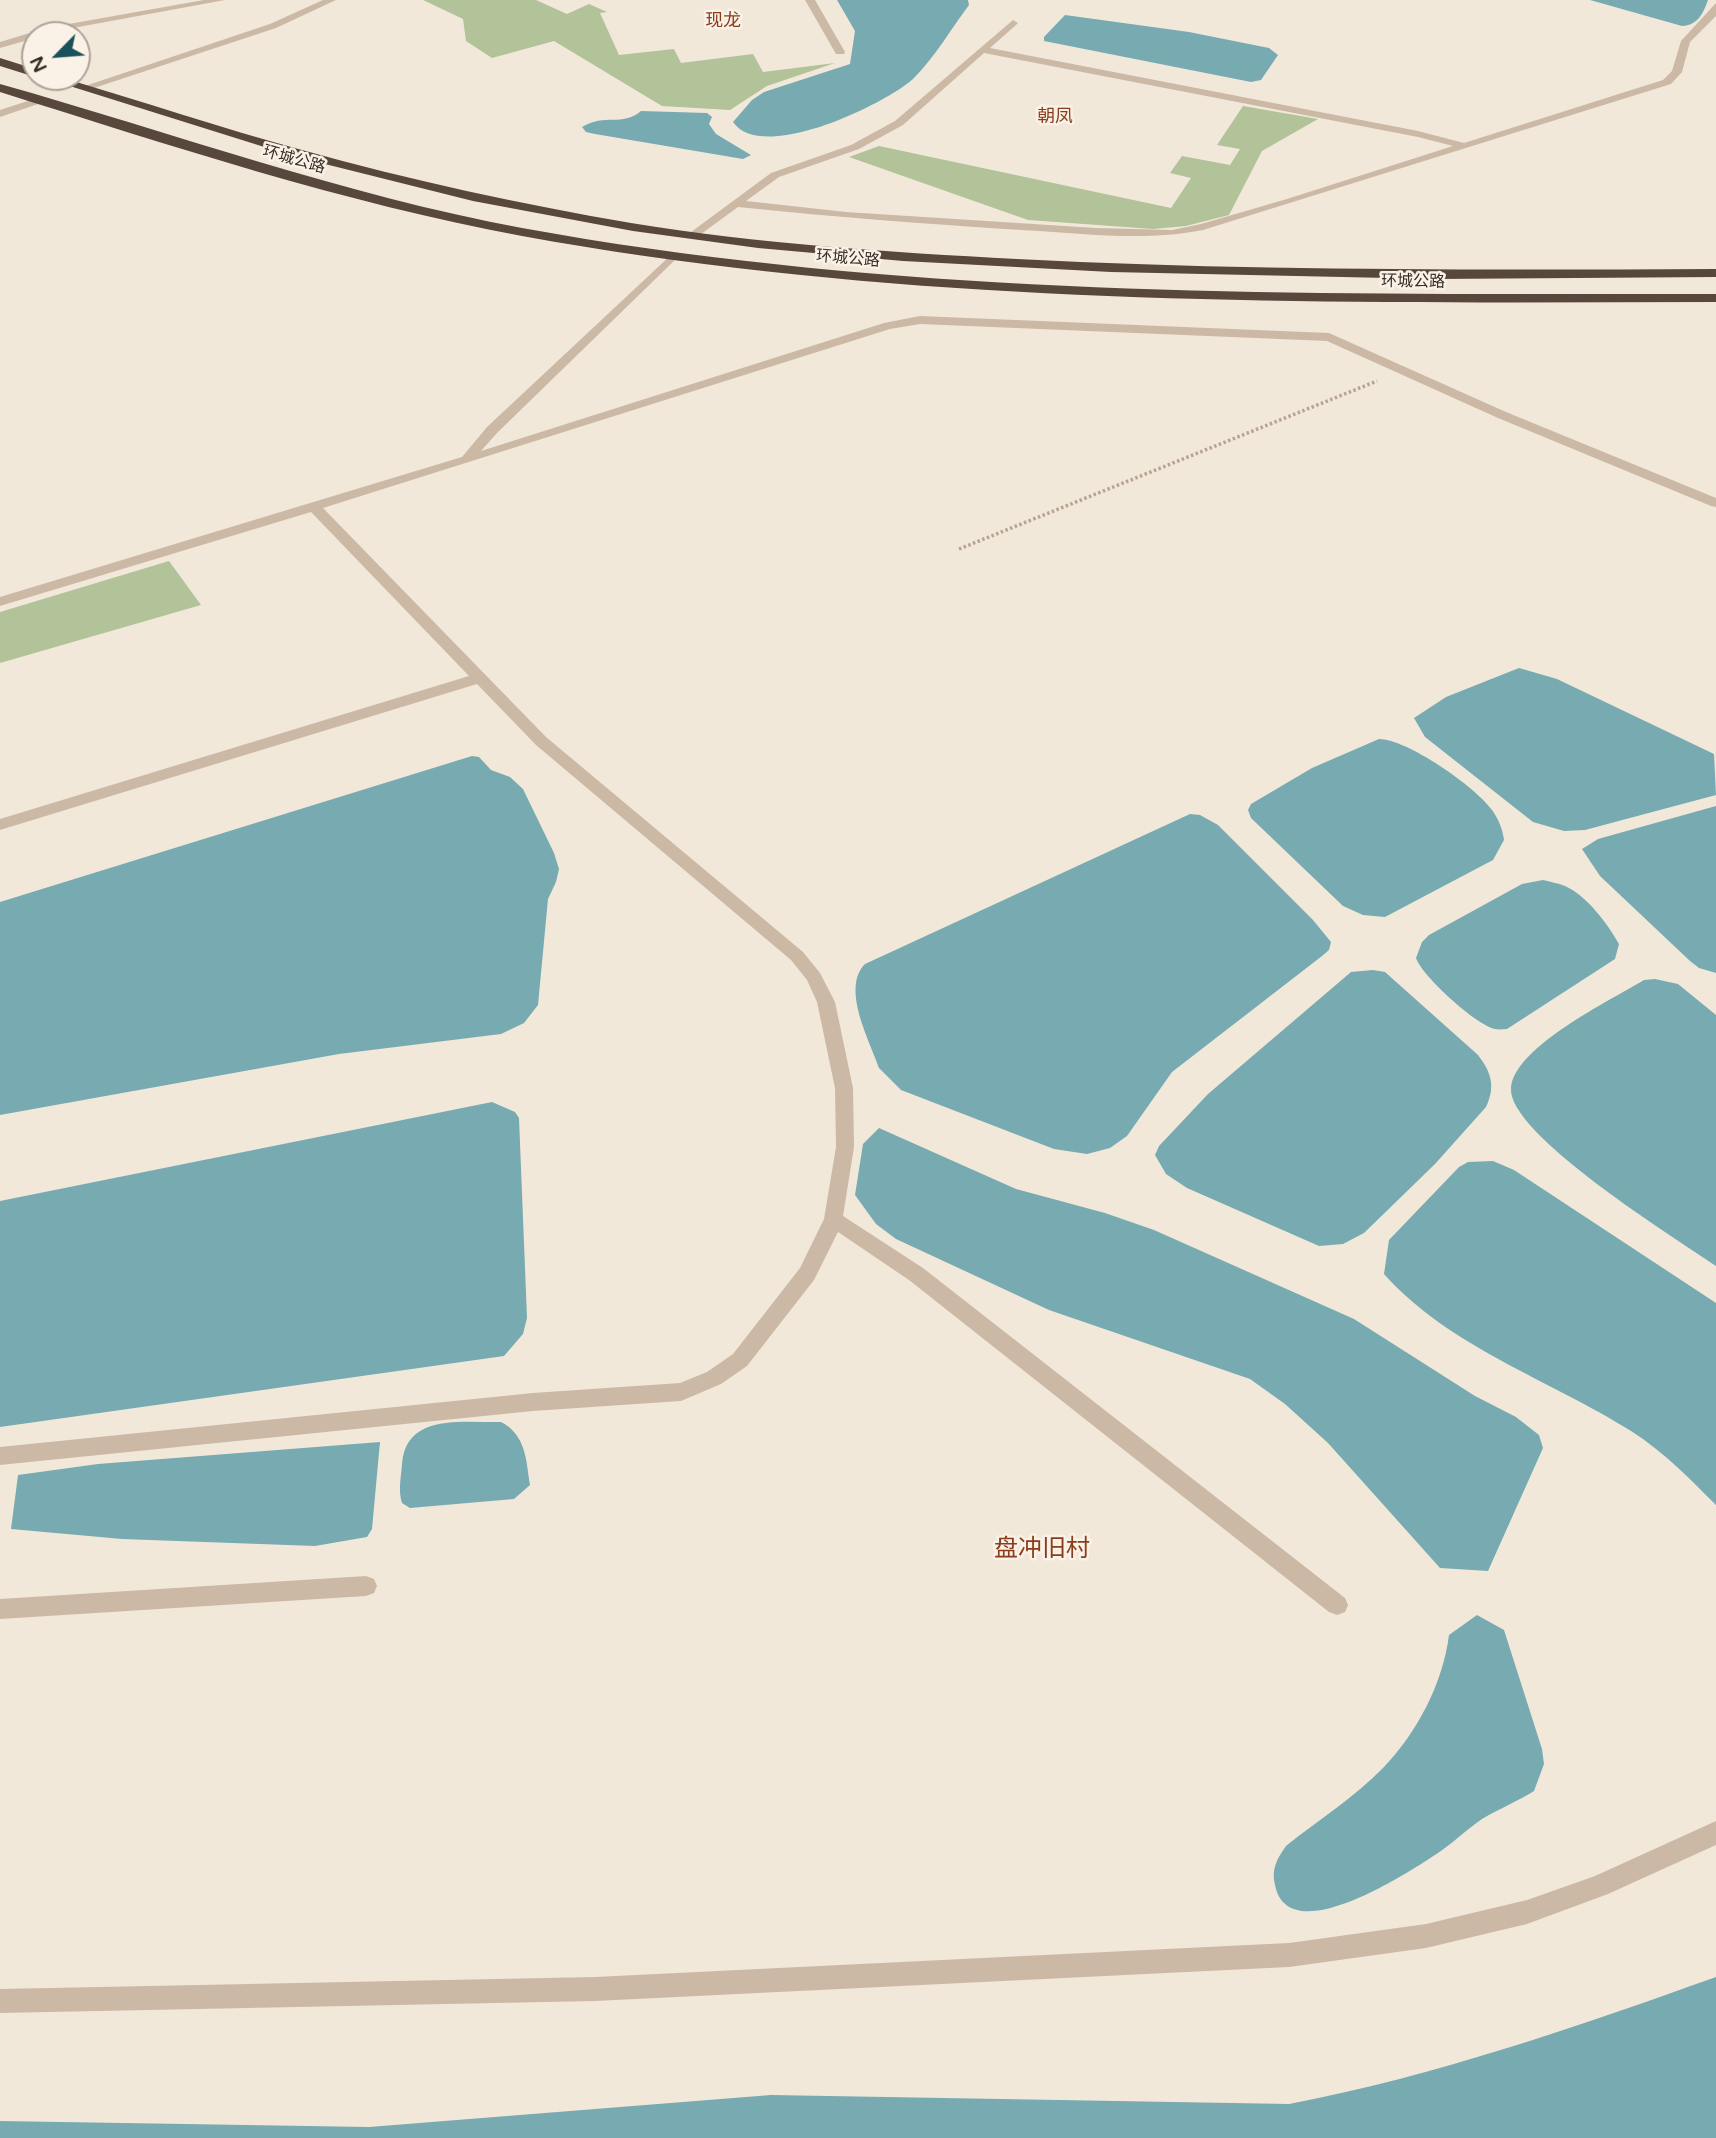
<!DOCTYPE html>
<meta charset="utf-8">
<style>
body{margin:0}
#map{position:relative;width:1716px;height:2138px;overflow:hidden;background:#f2e8da;font-family:"Varela Round",sans-serif}
canvas{display:block}
.north{position:absolute;left:21px;top:21px;width:70px;height:70px;box-sizing:border-box;background:#faf2e6;border:2px solid #aca39a;border-radius:50%;rotate:245deg;font-size:19px;font-weight:700;line-height:28px;text-align:center;color:#362d27}
.north::after{content:'';display:block;margin:auto;width:24px;height:32px;background:#1b515a;clip-path:polygon(50% 0,100% 100%,50% 72%,0 100%)}
</style>
<div id="map">
<canvas width="1716" height="2138"></canvas>
<div class="north">N</div>
</div>
<script>
const ctx = document.querySelector('canvas').getContext('2d');
ctx.lineJoin = 'round';
function paint(path, color) { ctx.fillStyle = color; ctx.fill(path, 'evenodd'); }
function stroke(path, color, width, dash) { ctx.strokeStyle = color; ctx.lineWidth = width; ctx.lineCap = dash ? 'butt' : 'round'; ctx.setLineDash(dash || []); ctx.stroke(path); }
function write(font, color, halo, rows, align = 'center') {
  ctx.font = font + ' "Varela Round","Noto Sans SC",sans-serif'; ctx.lineWidth = 5; ctx.setLineDash([]); ctx.textBaseline = 'middle'; ctx.strokeStyle = halo; ctx.fillStyle = color; for (const [text, x, y, turn = 0] of rows) {
    ctx.save(); ctx.translate(x, y); ctx.rotate((+turn || 0) * Math.PI / 180); ctx.textAlign = isNaN(turn) ? turn : align; if (halo) ctx.strokeText(text, 0, 0); ctx.fillText(text, 0, 0); ctx.restore();
  }
}
const green = new Path2D(`
 M 423,0 L 536,0 L 567,14 L 589,4 L 607,12 L 600,13 L 619,55 L 674,49 L 681,63 L 753,54 L 763,72 L 835,63 L 767,86 L 730,110 L 662,106 L 554,41 L 492,58 L 466,41 L 463,19 Z
 M 1243,106 L 1318,119 L 1262,151 L 1229,215 L 1186,226 L 1153,229 L 1028,220 L 849,157 L 879,146 L 1171,208 L 1191,178 L 1170,173 L 1182,156 L 1230,165 L 1240,149 L 1217,145 Z
 M 169,561 L 201,605 L 0,663 L 0,612 Z`);
const water = new Path2D(`
 M 837,0 L 968,0 L 969,5 C 951,29 935,57 914,78 C 886,104 762,164 733,122 L 752,100 L 764,92 L 850,64 L 855,31 Z
 M 1590,0 L 1708,0 C 1703,14 1698,25 1682,26 Z
 M 1065,15 L 1189,32 L 1269,48 L 1278,55 L 1261,80 L 1251,82 L 1044,41 L 1044,37 Z
 M 641,111 L 707,113 L 712,117 L 709,124 L 716,134 L 751,155 L 743,159 L 595,134 L 586,132 L 582,127 C 605,113 622,127 641,111 Z
 M 1519,668 L 1557,679 L 1714,754 L 1716,795 L 1585,830 L 1564,831 L 1533,822 L 1425,737 L 1414,718 L 1446,697 Z
 M 1379,739 C 1407,739 1476,787 1492,810 C 1498,818 1503,830 1504,840 L 1493,860 L 1385,917 L 1363,915 L 1343,906 L 1251,818 L 1248,810 L 1251,804 L 1312,768 Z
 M 472,756 L 479,757 L 491,770 L 510,777 L 523,789 L 554,853 L 559,869 L 556,882 L 548,899 L 538,1005 L 524,1023 L 501,1034 L 339,1054 L 0,1115 L 0,902 Z
 M 1716,806 L 1716,973 L 1699,968 L 1690,961 L 1600,876 L 1582,849 L 1598,839 Z
 M 1190,814 L 1200,815 L 1218,825 L 1313,920 L 1331,942 L 1329,950 L 1322,956 L 1172,1072 L 1127,1136 L 1110,1148 L 1087,1154 L 1054,1149 L 901,1090 L 879,1068 C 869,1039 841,988 865,964 Z
 M 1543,880 C 1550,882 1558,883 1565,886 C 1586,895 1608,924 1619,944 L 1615,959 L 1507,1029 C 1503,1029 1499,1030 1495,1029 C 1476,1025 1422,976 1416,958 L 1422,942 L 1429,935 L 1522,884 Z
 M 1373,970 L 1385,972 L 1478,1055 C 1491,1072 1496,1086 1486,1107 L 1435,1164 L 1364,1233 L 1343,1244 L 1319,1246 L 1187,1188 L 1166,1174 L 1155,1155 L 1159,1146 L 1208,1094 L 1351,972 Z
 M 1655,979 L 1678,984 L 1716,1015 L 1716,1266 C 1677,1239 1507,1134 1511,1088 C 1514,1047 1611,1000 1644,980 Z
 M 492,1102 L 515,1112 L 519,1118 L 527,1318 L 523,1334 L 504,1356 L 0,1427 L 0,1201 Z
 M 879,1128 L 1016,1189 L 1105,1213 L 1154,1230 L 1354,1319 L 1475,1396 L 1516,1417 L 1539,1435 L 1543,1448 L 1488,1571 L 1440,1568 L 1328,1443 L 1285,1404 L 1250,1379 L 1049,1310 L 896,1239 L 876,1224 L 855,1195 L 863,1144 Z
 M 1493,1161 L 1514,1170 L 1716,1303 L 1716,1505 C 1689,1478 1664,1452 1631,1431 C 1550,1380 1449,1347 1384,1274 L 1389,1240 L 1459,1167 L 1468,1162 Z
 M 501,1422 C 526,1435 526,1459 530,1485 L 514,1499 L 410,1508 L 402,1503 C 398,1490 401,1478 402,1464 C 406,1413 462,1423 501,1422 Z
 M 380,1442 L 372,1529 L 367,1537 L 315,1546 L 122,1539 L 11,1529 L 18,1475 L 98,1464 Z
 M 1477,1615 L 1504,1630 L 1542,1749 L 1544,1764 L 1534,1791 C 1518,1801 1499,1809 1482,1819 C 1466,1830 1452,1844 1435,1855 C 1406,1874 1288,1951 1275,1885 C 1271,1869 1277,1859 1286,1846 C 1317,1821 1356,1796 1383,1768 C 1417,1733 1443,1683 1449,1635 Z
 M 1716,1977 L 1716,2138 L 0,2138 L 0,2121 L 369,2127 L 771,2095 L 1289,2104 C 1435,2076 1576,2027 1716,1977 Z`);
const path = new Path2D(`
 M 959,549 L 1377,381`);
const minor = new Path2D(`
 M 204,0 L 225,0 L 35,35 L 35,38 L 0,48 L 0,42 L 46,28 Z
 M 323,0 L 336,0 L 276,28 L 88,90 L 79,88 L 270,24 Z
 M 805,0 L 815,0 L 845,52 L 844,54 L 836,54 Z
 M 1716,3 L 1716,16 L 1690,42 L 1682,72 L 1671,84 L 1203,230 C 1144,242 1081,233 1021,230 C 927,224 832,217 738,207 L 697,237 L 687,235 L 771,173 L 851,145 L 895,121 L 1013,20 L 1018,23 L 1016,25 L 990,48 L 1418,131 L 1464,143 L 1663,80 L 1672,71 L 1681,41 ZM 984,53 L 1418,137 L 1453,146 L 1287,199 L 1201,224 L 1172,230 L 1096,228 L 846,212 L 746,201 L 779,177 L 859,149 L 903,125 Z
 M 40,97 L 44,98 L 44,102 L 0,117 L 0,110 Z
 M 672,254 L 678,257 L 676,259 L 497,433 L 481,451 L 884,323 L 920,316 L 1329,333 L 1506,412 L 1716,498 L 1716,507 L 1711,506 L 1498,418 L 1327,341 L 920,324 L 890,329 L 323,508 L 546,737 L 803,952 L 820,973 L 835,1002 L 853,1088 L 854,1147 L 843,1216 L 923,1268 L 1345,1598 L 1348,1605 L 1345,1612 L 1337,1615 L 1329,1612 L 909,1280 L 838,1232 L 814,1280 L 747,1366 L 721,1384 L 681,1401 L 533,1411 L 0,1465 L 0,1447 L 533,1393 L 680,1383 L 707,1372 L 733,1354 L 800,1268 L 824,1219 L 836,1147 L 835,1088 L 817,1002 L 807,980 L 791,960 L 536,745 L 477,684 L 0,830 L 0,819 L 469,676 L 311,512 L 0,606 L 0,597 L 462,457 L 487,427 Z
 M 366,1576 L 374,1579 L 377,1586 L 374,1593 L 366,1596 L 0,1619 L 0,1599 Z
 M 1716,1821 L 1716,1845 L 1608,1894 L 1527,1924 L 1426,1948 L 1289,1967 L 595,2001 L 0,2013 L 0,1989 L 595,1977 L 1289,1943 L 1426,1924 L 1527,1900 L 1595,1876 Z`);
const highway = new Path2D(`
 M 0,58 L 35,69 L 35,77 L 0,66 Z
 M 41,77 L 60,77 C 141,101 221,128 302,150 C 410,180 520,204 631,223 C 758,244 888,252 1017,259 C 1250,271 1483,270 1716,269 L 1716,277 L 1435,279 L 1111,272 L 903,261 L 758,248 L 633,231 L 473,201 L 293,156 Z
 M 0,84 C 174,133 344,195 522,228 C 916,300 1317,294 1716,294 L 1716,302 C 1317,303 916,308 522,236 C 344,203 172,146 0,92 Z`);
const farStreetnames = [
 ["环城公路",294,160,16],
 ["环城公路",848,259,5],
 ["环城公路",1413,282,1]
];
const farQuarternames = [
 ["现龙",723,21],
 ["朝凤",1055,117]
];
const nearQuarternames = [
 ["盘冲旧村",1042,1550]
];
paint(green, '#b2c299');
paint(water, '#77abb1');
stroke(path, '#b7a38f', 3.5, [2.5, 2.5]);
paint(minor, '#cbb9a5');
paint(highway, '#58473d');
write('16px', '#362d27', '#faf2e6', farStreetnames);
write('18px', '#893d1d', '#faf2e6', farQuarternames);
write('24px', '#893d1d', '#faf2e6', nearQuarternames);
</script>
